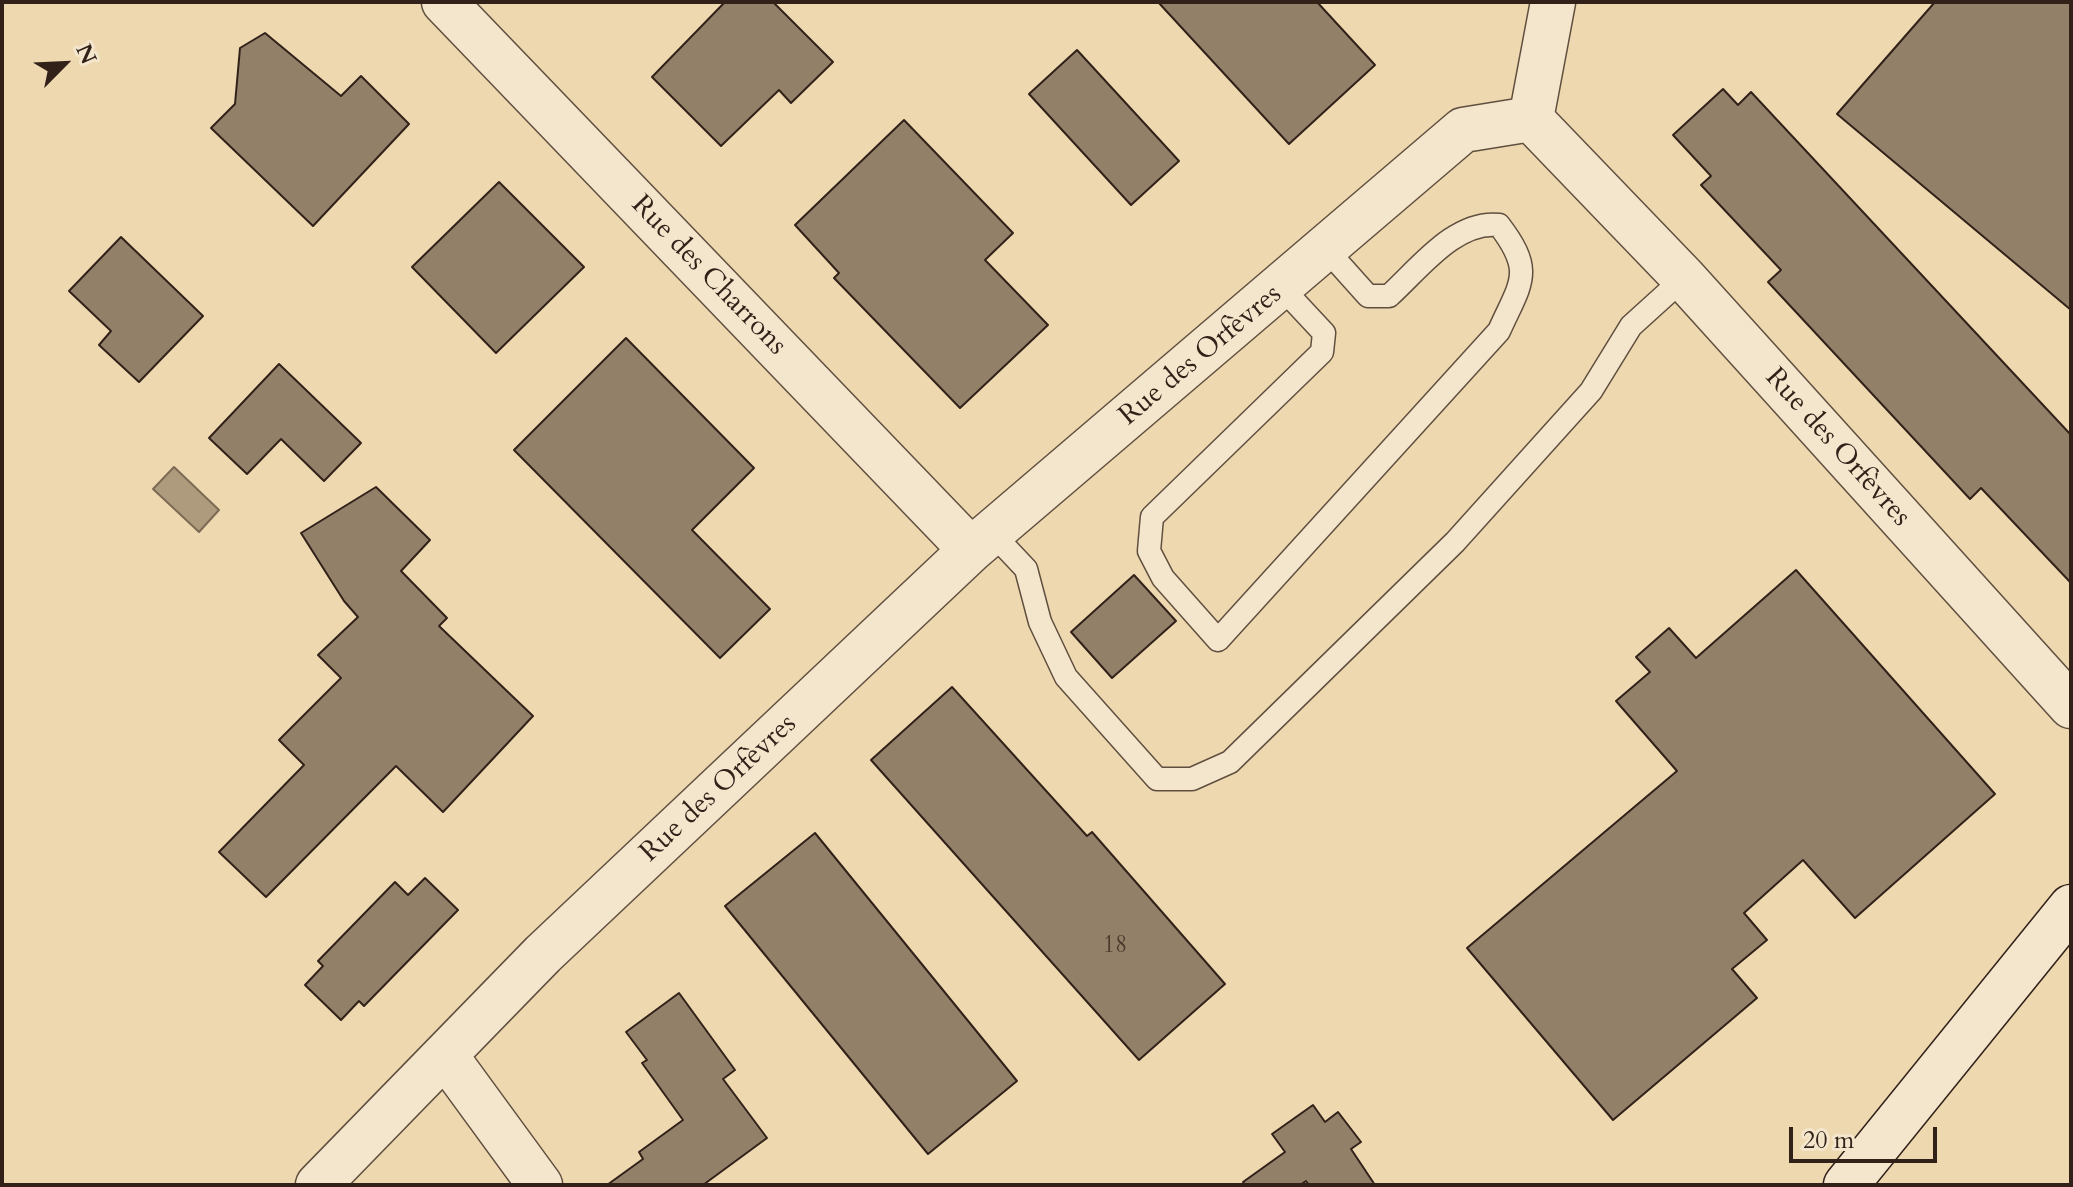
<!DOCTYPE html>
<meta charset="utf-8">
<style>
body{margin:0}
#map{position:relative;width:2073px;height:1187px;overflow:hidden;background:#eed8b0;font-family:Cardo,serif}
canvas{display:block}
.frame{position:absolute;inset:0;border:4px solid #312119;pointer-events:none}
.north{position:absolute;left:24px;top:24px;width:80px;height:80px;-webkit-text-stroke:6px #f4e6cc;paint-order:stroke;rotate:66deg;font-size:22px;font-weight:700;line-height:32px;text-align:center;color:#312119}
.north::after{content:'';display:block;margin:auto;width:28px;height:36px;background:#312119;clip-path:polygon(50% 0,100% 100%,50% 72%,0 100%)}
.scale{position:absolute;left:1789px;top:1127px;width:148px;height:36px;box-sizing:border-box;border:4px solid #312119;border-top:0;padding-left:10px;font-size:24px;line-height:28px;white-space:nowrap;color:#312119;-webkit-text-stroke:6px #f4e6cc;paint-order:stroke}
</style>
<div id="map">
<canvas width="2073" height="1187"></canvas>
<div class="frame"></div>
<div class="north">N</div>
<div class="scale">20 m</div>
</div>
<script>
const ctx = document.querySelector('canvas').getContext('2d');
ctx.lineJoin = 'round';
function paint(path, color) { ctx.fillStyle = color; ctx.fill(path, 'evenodd'); }
function stroke(path, color, width, dash) { ctx.strokeStyle = color; ctx.lineWidth = width; ctx.lineCap = dash ? 'butt' : 'round'; ctx.setLineDash(dash || []); ctx.stroke(path); }
function write(font, color, halo, rows, align = 'center') {
  ctx.font = font + ' Cardo,serif'; ctx.lineWidth = 6; ctx.setLineDash([]); ctx.textBaseline = 'middle'; ctx.strokeStyle = halo; ctx.fillStyle = color; for (const [text, x, y, turn = 0] of rows) {
    ctx.save(); ctx.translate(x, y); ctx.rotate((+turn || 0) * Math.PI / 180); ctx.textAlign = isNaN(turn) ? turn : align; if (halo) ctx.strokeText(text, 0, 0); ctx.fillText(text, 0, 0); ctx.restore();
  }
}
const water = new Path2D(`
 M 174,467 L 219,510 L 199,532 L 153,489 Z`);
const building = new Path2D(`
 M 725,2 L 773,2 L 833,62 L 791,103 L 779,90 L 721,146 L 652,77 Z
 M 1158,2 L 1317,2 L 1375,65 L 1289,144 Z
 M 1935,2 L 2071,2 L 2071,310 L 1837,114 Z
 M 265,33 L 341,96 L 361,76 L 409,124 L 313,226 L 211,128 L 235,104 L 240,48 Z
 M 1077,50 L 1179,161 L 1131,205 L 1029,94 Z
 M 1723,89 L 1738,105 L 1751,92 L 2071,435 L 2071,583 L 1981,488 L 1970,499 L 1768,282 L 1781,270 L 1701,185 L 1711,176 L 1673,135 Z
 M 904,120 L 1013,233 L 985,260 L 1048,325 L 960,408 L 834,278 L 839,273 L 795,225 Z
 M 499,182 L 584,267 L 496,353 L 412,267 Z
 M 121,237 L 203,316 L 139,382 L 99,345 L 111,331 L 69,291 Z
 M 626,338 L 754,468 L 692,530 L 770,609 L 720,658 L 514,450 Z
 M 279,364 L 361,443 L 324,481 L 281,439 L 247,474 L 209,438 Z
 M 376,487 L 430,540 L 401,571 L 447,618 L 439,626 L 533,716 L 443,812 L 396,766 L 266,897 L 219,852 L 304,765 L 279,740 L 341,678 L 318,655 L 358,617 L 344,601 L 301,533 Z
 M 1796,570 L 1995,794 L 1855,918 L 1803,860 L 1744,913 L 1767,940 L 1732,969 L 1757,998 L 1613,1120 L 1467,948 L 1677,771 L 1616,701 L 1650,672 L 1636,657 L 1669,628 L 1696,658 Z
 M 1134,575 L 1176,621 L 1112,678 L 1071,632 Z
 M 952,687 L 1087,836 L 1092,832 L 1225,984 L 1139,1060 L 871,760 Z
 M 815,833 L 1017,1081 L 928,1154 L 725,906 Z
 M 425,878 L 458,910 L 364,1006 L 359,1001 L 341,1020 L 305,985 L 323,966 L 318,961 L 395,882 L 408,895 Z
 M 679,993 L 735,1070 L 723,1079 L 767,1138 L 703,1185 L 607,1185 L 643,1159 L 639,1152 L 683,1120 L 642,1063 L 647,1060 L 626,1032 Z
 M 1313,1105 L 1325,1122 L 1338,1112 L 1361,1142 L 1351,1149 L 1375,1185 L 1309,1185 L 1306,1181 L 1300,1185 L 1245,1185 L 1243,1182 L 1285,1152 L 1272,1134 Z`);
const service = new Path2D(`
 M 1282,288 L 1324,333 L 1322,352 L 1152,517 L 1149,551 L 1163,578 L 1218,640 L 1499,331 C 1521,282 1535,272 1499,225 C 1455,220 1419,269 1389,296 L 1368,296 L 1325,248
 M 992,533 L 1026,569 L 1040,622 L 1066,677 L 1157,779 L 1192,779 L 1230,762 L 1455,542 L 1591,391 L 1631,326 L 1684,278`);
const minor = new Path2D(`
 M 444,2 L 971,550
 M 1531,119 L 1684,278 L 2071,706
 M 1531,119 L 1553,2
 M 445,1055 L 540,1185
 M 318,1185 L 543,954 L 971,550 L 1463,130 L 1531,119`);
const secondary = new Path2D(`
 M 1846,1185 L 2071,907`);
const numberNames = [
 ["18",1115,946]
];
const streetNames = [
 ["Rue des Charrons",708,276,46],
 ["Rue des Orfèvres",1201,356,-40],
 ["Rue des Orfèvres",1837,448,48],
 ["Rue des Orfèvres",719,789,-43]
];
paint(water, '#ae9a7d');
stroke(water, '#7c6a55', 2);
paint(building, '#938068');
stroke(building, '#312119', 2);
stroke(service, '#604f3f', 25);
stroke(minor, '#604f3f', 47);
stroke(secondary, '#312119', 47);
stroke(service, '#f4e6cc', 22);
stroke(minor, '#f4e6cc', 44);
stroke(secondary, '#f4e6cc', 44);
write('24px', '#4a392d', null, numberNames);
write('28px', '#312119', '#f4e6cc', streetNames);
</script>
